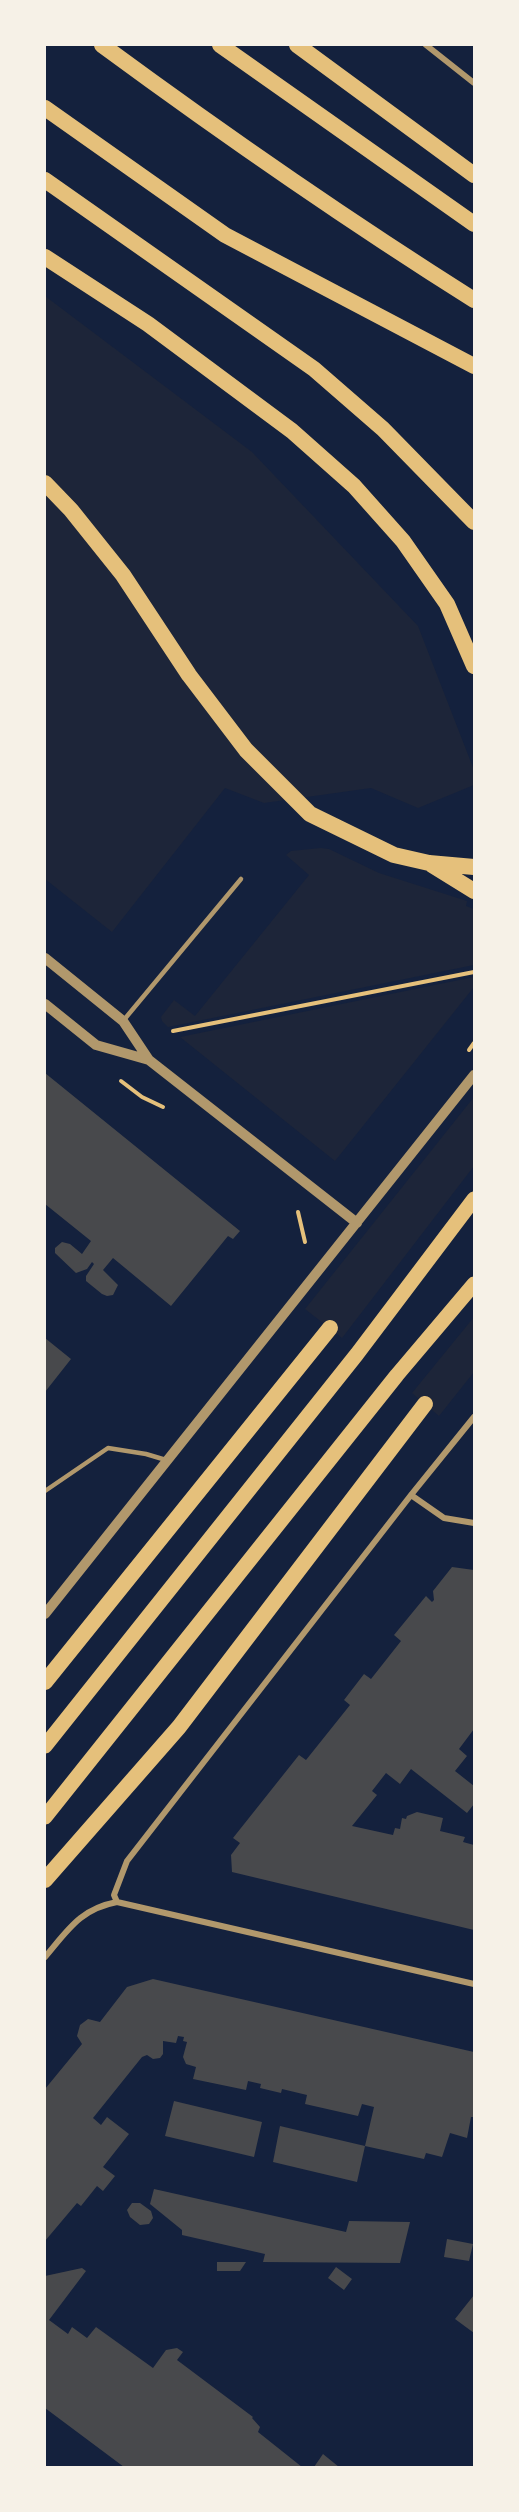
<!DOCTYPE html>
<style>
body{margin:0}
#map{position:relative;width:519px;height:2512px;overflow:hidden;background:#14213d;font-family:Barlow,sans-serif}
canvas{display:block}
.frame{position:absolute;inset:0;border:46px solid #f6f1e7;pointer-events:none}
</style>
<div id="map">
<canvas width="519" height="2512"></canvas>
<div class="frame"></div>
</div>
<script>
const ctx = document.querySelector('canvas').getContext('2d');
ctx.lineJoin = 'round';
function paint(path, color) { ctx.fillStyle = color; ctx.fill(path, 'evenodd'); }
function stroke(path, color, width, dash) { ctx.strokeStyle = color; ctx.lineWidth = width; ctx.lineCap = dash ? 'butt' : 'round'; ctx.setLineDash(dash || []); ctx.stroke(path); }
const green = new Path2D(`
 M 45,296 L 252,452 L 418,626 L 474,770 L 474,785 L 418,808 L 371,788 L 264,803 L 225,788 L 112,932 L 45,879 Z
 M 321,848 L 329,849 L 379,873 L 467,901 L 466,906 L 474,909 L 474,965 L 168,1027 L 162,1021 L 161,1017 L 174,1000 L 195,1016 L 309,875 L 286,855 L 291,851 Z
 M 474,977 L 474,987 L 335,1161 L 180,1037 Z
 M 474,1097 L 474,1166 L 342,1338 L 305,1309 Z
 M 474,1317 L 474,1372 L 439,1416 L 412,1393 Z`);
const building = new Path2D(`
 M 45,1073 L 240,1231 L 233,1239 L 228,1236 L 171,1306 L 113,1258 L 103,1270 L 118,1285 L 113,1295 L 107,1296 L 102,1294 L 86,1281 L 86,1276 L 94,1264 L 92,1262 L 87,1269 L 76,1273 L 55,1253 L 55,1248 L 62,1242 L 70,1244 L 82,1254 L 91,1241 L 45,1204 Z
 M 45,1338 L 71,1359 L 45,1392 Z
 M 452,1567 L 474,1570 L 474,1729 L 459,1749 L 467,1756 L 455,1771 L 474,1786 L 474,1804 L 467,1813 L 411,1769 L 400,1784 L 386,1773 L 372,1791 L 377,1795 L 352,1826 L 393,1835 L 395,1828 L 400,1829 L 402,1818 L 406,1819 L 407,1816 L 417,1812 L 443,1818 L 440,1831 L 465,1837 L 463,1842 L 474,1845 L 474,1930 L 232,1872 L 231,1855 L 240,1843 L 233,1838 L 299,1755 L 306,1760 L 350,1705 L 344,1700 L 364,1674 L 371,1679 L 401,1641 L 394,1635 L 426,1596 L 432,1602 L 434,1600 L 433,1591 Z
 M 153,1979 L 474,2052 L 474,2117 L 471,2117 L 467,2138 L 450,2133 L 442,2157 L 426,2153 L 424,2159 L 365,2146 L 357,2182 L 273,2162 L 280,2126 L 365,2146 L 374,2107 L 362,2104 L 358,2116 L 305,2104 L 307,2095 L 282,2089 L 281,2093 L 260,2088 L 261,2084 L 248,2081 L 246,2090 L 193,2079 L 196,2067 L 186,2064 L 183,2057 L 187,2042 L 183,2041 L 184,2037 L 178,2036 L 176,2043 L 163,2041 L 163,2054 L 160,2058 L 153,2059 L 147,2055 L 142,2057 L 93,2118 L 101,2125 L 107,2117 L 129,2134 L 103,2167 L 115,2176 L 103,2191 L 97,2186 L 81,2206 L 77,2203 L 45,2241 L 45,2089 L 82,2044 L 77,2036 L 80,2025 L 88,2019 L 100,2022 L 127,1987 Z
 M 174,2101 L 262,2122 L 254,2157 L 165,2136 Z
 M 154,2189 L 346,2232 L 349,2221 L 410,2222 L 400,2263 L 263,2262 L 265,2254 L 182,2235 L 182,2230 L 150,2204 Z
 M 132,2203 L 140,2203 L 151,2211 L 153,2218 L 149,2224 L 140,2225 L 130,2217 L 127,2210 Z
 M 447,2239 L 473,2244 L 469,2261 L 444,2257 Z
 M 217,2262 L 246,2262 L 240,2271 L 217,2271 Z
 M 336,2267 L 352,2279 L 344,2290 L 328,2278 Z
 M 82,2268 L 86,2271 L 49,2320 L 68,2334 L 72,2327 L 87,2338 L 96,2327 L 153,2368 L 166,2350 L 177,2348 L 183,2352 L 177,2360 L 253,2417 L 252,2418 L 260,2427 L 258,2432 L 302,2467 L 124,2467 L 45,2408 L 45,2276 Z
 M 474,2295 L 474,2333 L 455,2319 Z
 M 323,2454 L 339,2467 L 314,2467 Z`);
const path = new Path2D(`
 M 173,1031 L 474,972
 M 469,1050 L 474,1043
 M 121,1081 L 142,1097 L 163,1107
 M 298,1212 L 305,1242`);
const service = new Path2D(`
 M 123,1021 L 241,879
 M 45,1491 L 108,1448 L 146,1454 L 166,1460`);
const minor = new Path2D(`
 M 426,45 L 474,83
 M 411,1495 L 444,1518 L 474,1523
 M 117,1902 L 114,1895 L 127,1861 L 411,1495 L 474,1417
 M 45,1957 C 68,1930 80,1909 117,1902 L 474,1984`);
const tertiary = new Path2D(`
 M 45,958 L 123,1021 L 149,1060 L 357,1223
 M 45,1004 L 96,1045 L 149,1060
 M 45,1614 L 474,1075`);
const primary = new Path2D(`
 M 45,1746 L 357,1354 L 474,1199
 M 45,1817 L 397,1375 L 474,1284`);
const trunk = new Path2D(`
 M 102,45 C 223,134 347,220 474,300
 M 220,45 L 474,224
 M 297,45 L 474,175
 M 45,108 L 225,235 L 474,366
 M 45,180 L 314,369 L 383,429 L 474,522
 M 45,257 L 148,324 L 292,431 L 354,486 L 403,541 L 447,604 L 474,666
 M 45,483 L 71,510 L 123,575 L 189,675 L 246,750 L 310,814 L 394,855 L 429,863 L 474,867
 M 432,865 L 474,891
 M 45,1682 L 330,1328
 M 45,1880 L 179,1727 L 425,1404`);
paint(green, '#1d2539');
paint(building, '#48494c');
stroke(path, '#e5c07b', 4);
stroke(service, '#b1986c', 4.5);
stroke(minor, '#b1986c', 6);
stroke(tertiary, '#b1986c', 10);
stroke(primary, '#e5c07b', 15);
stroke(trunk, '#e5c07b', 16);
</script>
